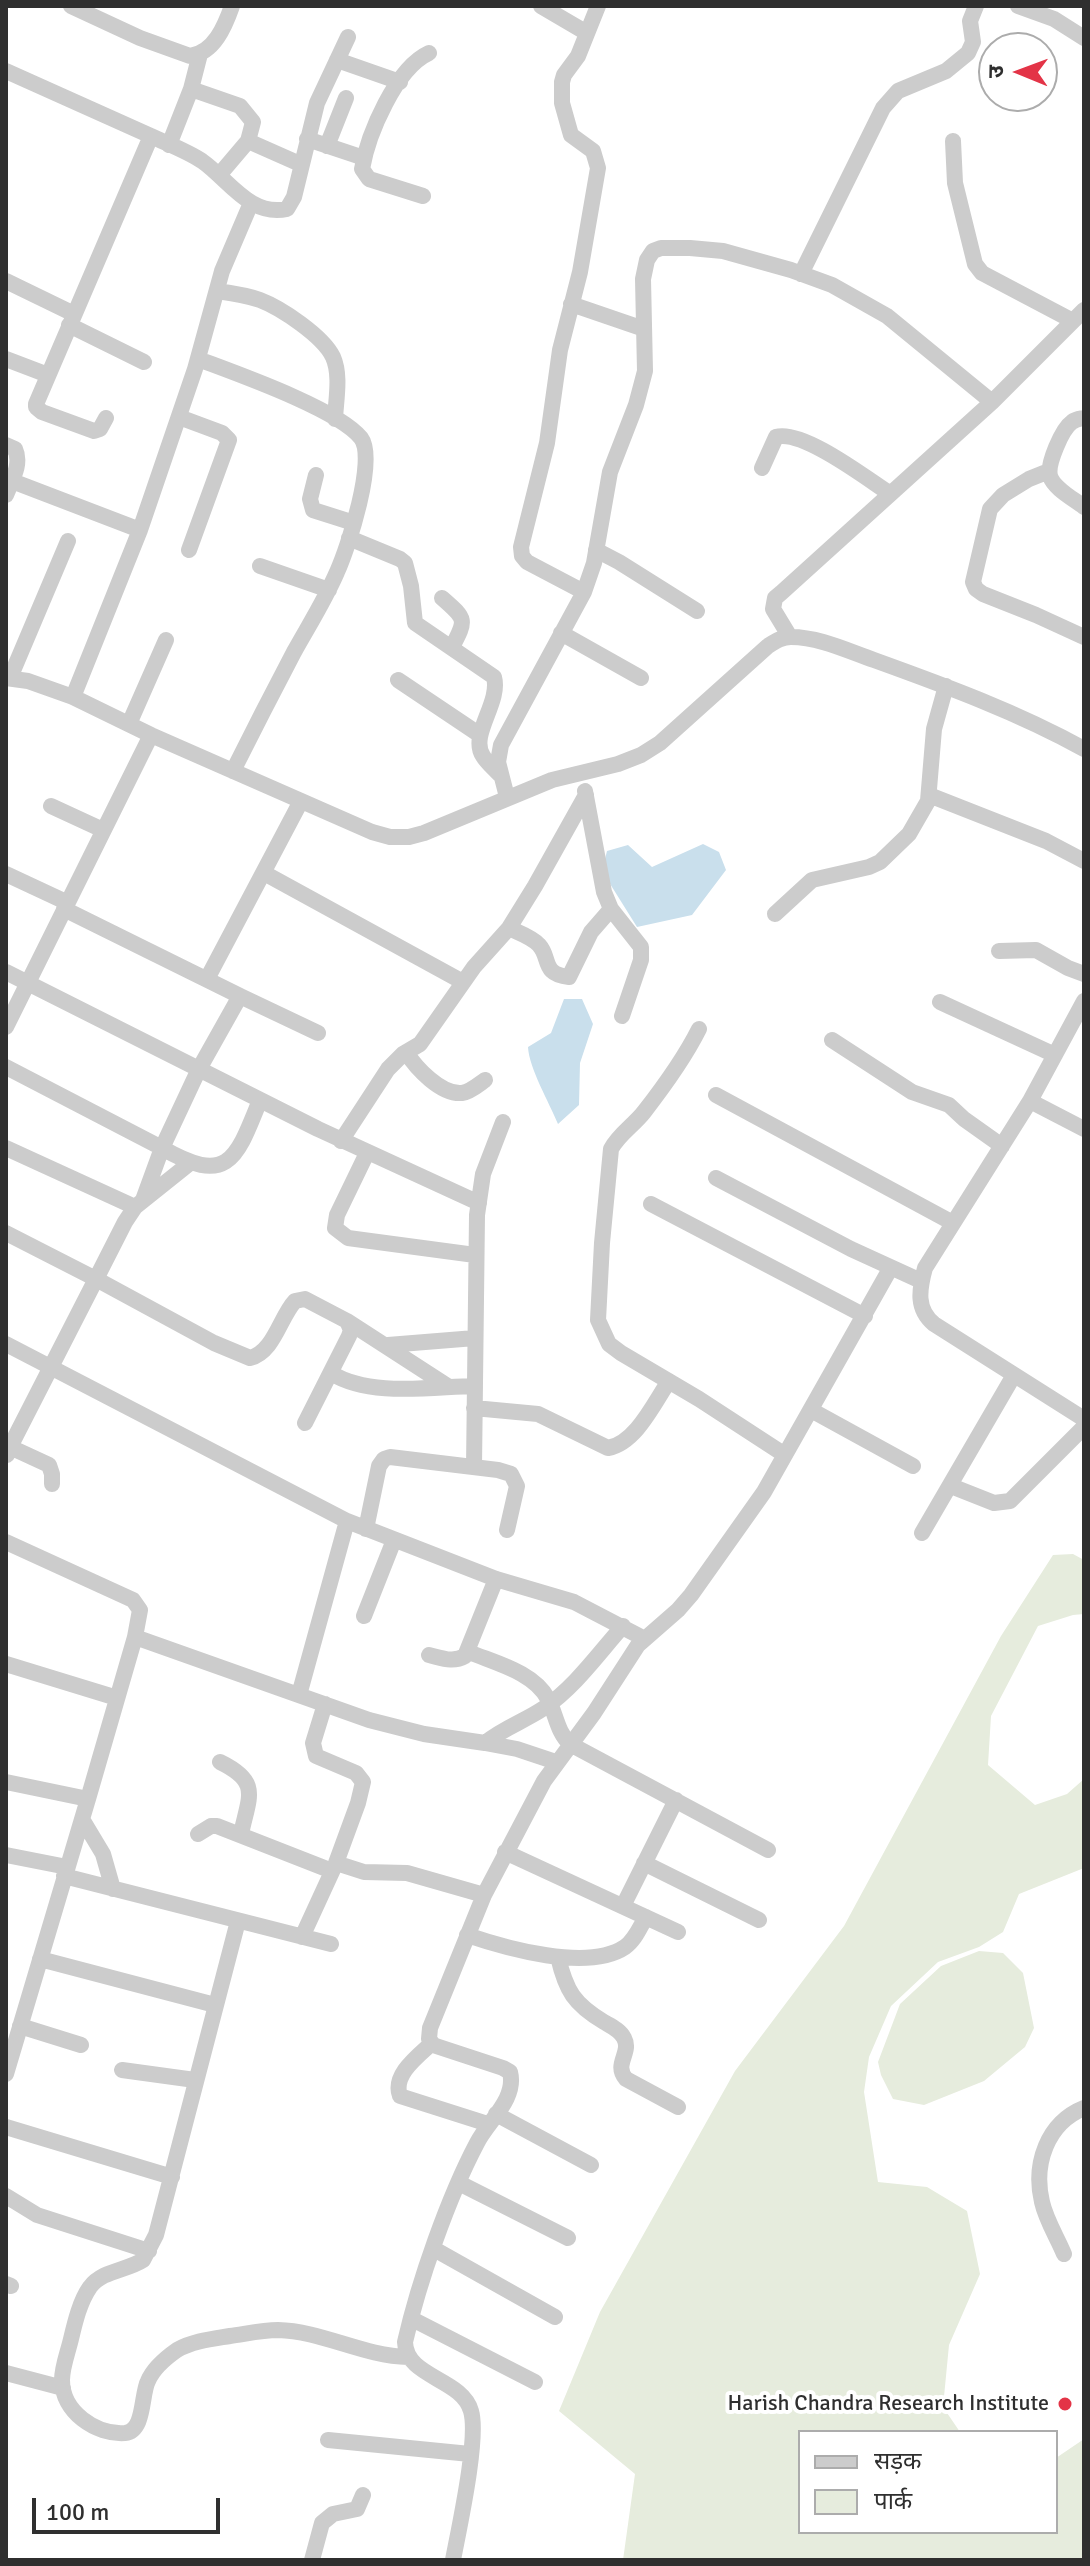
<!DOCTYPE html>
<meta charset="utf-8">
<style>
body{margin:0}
#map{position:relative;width:1090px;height:2566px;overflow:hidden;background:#fff;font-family:Signika,"Noto Sans Devanagari",sans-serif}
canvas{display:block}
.frame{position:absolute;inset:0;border:8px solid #2f2f2f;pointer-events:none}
.legend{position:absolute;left:798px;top:2430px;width:260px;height:104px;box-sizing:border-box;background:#fff;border:2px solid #acacac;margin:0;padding:10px 14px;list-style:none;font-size:24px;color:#2f2f2f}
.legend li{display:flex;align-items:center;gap:16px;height:40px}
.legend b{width:40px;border:2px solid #acacac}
.north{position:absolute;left:978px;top:32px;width:80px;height:80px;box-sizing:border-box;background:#fff;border:2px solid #acacac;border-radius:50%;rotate:271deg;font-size:22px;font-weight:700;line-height:32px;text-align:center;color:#2f2f2f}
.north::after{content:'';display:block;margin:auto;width:28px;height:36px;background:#e33447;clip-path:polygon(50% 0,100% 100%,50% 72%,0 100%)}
.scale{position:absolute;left:32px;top:2498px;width:188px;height:36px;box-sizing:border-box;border:4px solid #2f2f2f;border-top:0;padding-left:10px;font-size:24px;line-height:28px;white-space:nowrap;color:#2f2f2f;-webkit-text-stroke:6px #fff;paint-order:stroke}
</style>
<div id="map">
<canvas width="1090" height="2566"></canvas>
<div class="frame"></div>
<ul class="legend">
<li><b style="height:10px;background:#ccc"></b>सड़क</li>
<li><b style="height:22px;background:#e6ecdd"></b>पार्क</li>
</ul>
<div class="north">उ</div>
<div class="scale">100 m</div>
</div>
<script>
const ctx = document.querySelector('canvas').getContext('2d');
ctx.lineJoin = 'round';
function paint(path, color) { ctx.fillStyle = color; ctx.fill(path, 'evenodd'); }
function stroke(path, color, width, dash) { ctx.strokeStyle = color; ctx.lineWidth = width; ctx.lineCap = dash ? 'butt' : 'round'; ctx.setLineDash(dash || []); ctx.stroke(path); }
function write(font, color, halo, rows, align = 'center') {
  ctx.font = font + ' Signika,sans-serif'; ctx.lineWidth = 8; ctx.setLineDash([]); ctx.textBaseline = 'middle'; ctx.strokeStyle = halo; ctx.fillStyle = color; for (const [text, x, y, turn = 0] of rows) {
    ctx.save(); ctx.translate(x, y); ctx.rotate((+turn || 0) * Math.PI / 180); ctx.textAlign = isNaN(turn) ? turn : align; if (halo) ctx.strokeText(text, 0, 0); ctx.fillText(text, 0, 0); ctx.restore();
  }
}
const green = new Path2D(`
 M 1073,1554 L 1084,1560 L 1084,1614 L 1073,1615 L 1038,1626 L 991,1716 L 988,1765 L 1035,1805 L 1067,1794 L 1084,1779 L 1084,1868 L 1019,1894 L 1003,1932 L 979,1947 L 938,1962 L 891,2006 L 869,2057 L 864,2092 L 878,2182 L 927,2187 L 967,2211 L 980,2274 L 949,2345 L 943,2407 L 960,2432 L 800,2432 L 800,2532 L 1056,2532 L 1056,2458 L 1084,2439 L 1084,2560 L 623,2560 L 635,2474 L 559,2411 L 600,2312 L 735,2071 L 844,1926 L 1001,1636 L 1053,1555 Z
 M 979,1951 L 1003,1953 L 1023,1973 L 1034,2028 L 1025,2047 L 984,2081 L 924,2105 L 893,2099 L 881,2075 L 878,2062 L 900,2004 L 941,1966 Z`);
const water = new Path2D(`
 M 703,844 L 719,852 L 726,870 L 692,915 L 637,927 L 602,871 L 607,851 L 628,845 L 652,867 Z
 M 564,999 L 582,999 L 593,1024 L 580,1063 L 579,1105 L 558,1124 C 549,1102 529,1068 528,1047 L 551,1033 Z`);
const minor = new Path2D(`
 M 71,6 L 140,38 L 190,56 C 214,53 225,26 232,6
 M 541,6 L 587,33
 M 1018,6 L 1054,19 L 1084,38
 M 337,60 L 400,82
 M 6,71 L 151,136 L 36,404 L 36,407 L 42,412 L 94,431 L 100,429 L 106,418
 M 191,89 L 240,106 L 253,122 L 248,141 L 220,174
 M 151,136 C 168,144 187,151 202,161 C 229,180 250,217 287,209 L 294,197 L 317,103 L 348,37
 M 307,139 L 364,158
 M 248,141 L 300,164
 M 953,141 L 955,183 L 975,264 L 982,273 L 1073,321
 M 169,145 L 191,89 L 200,54
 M 327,146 L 346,98
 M 423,196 L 369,179 L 362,169 C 368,134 396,68 429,53
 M 801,274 L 883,108 L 898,91 L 946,71 L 968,53 L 973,42 L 970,21 L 976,6
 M 6,281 L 74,314
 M 217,291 C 231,293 246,295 260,300 C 281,308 323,336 333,357 C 341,375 336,399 335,419
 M 571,304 L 644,329
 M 69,325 L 144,362
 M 6,359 L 48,375
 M 198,359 C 235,373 338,409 361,438 C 377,459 348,548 337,572 C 325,600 309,625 294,652 C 273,692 253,731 233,771
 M 179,417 L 222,433 L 229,440 L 189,550
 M 1084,418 C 1079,419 1076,419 1072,422 C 1062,429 1047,464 1050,476 C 1054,489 1074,499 1084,507
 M 6,445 L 15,449 C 22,464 12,480 6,495
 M 762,468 L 776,437 C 802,429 866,478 889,493
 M 1049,471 L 1029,479 L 1003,495 L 990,509 L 973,582 L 976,589 L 983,594 L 1036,615 L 1084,637
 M 316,475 L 310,499 L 313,510 L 354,523
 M 12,481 L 140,530
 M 349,538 L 400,559 L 405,563 L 411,586 L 415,623 L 494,677 C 501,703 469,735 483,756 C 487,763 495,769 500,775
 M 596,550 L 619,562 L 697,611
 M 260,566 L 329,590
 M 584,592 L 527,562 L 522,556 L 521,547 L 547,443 L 560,350 L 580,272 L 598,168 L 593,151 L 571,135 L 562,103 L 562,82 L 564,75 L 578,56 L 598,6
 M 442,598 C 466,619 467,619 452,647
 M 561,633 L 641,678
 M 790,637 L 773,609 L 775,598 L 781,593 L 992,402 L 1084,310
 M 6,678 L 28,681 L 73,697 L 151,735 L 372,832 L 390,837 L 409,837 L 424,833 L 552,780 L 618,764 L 641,755 L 660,743 L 768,646 C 776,641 782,637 791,637 C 819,637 848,651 874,660 C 946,686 1017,712 1084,749
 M 10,678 L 68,541
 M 398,680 L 480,735
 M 73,697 L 140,530 L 195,369 L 222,271 L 251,203
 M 129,724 L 166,640
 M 585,791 L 604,892 L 611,909 L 641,947 L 641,960 L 622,1016
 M 929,795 L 1046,841 L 1084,861
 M 507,797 L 498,762 L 501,745 L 584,592 L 594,563 L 610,472 L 636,405 L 645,371 L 643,279 L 647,260 L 653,251 L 661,248 L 690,248 L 723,251 L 791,270 L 832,285 L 887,316 L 992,402
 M 51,806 L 103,830
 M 264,873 L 463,982
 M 6,874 L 66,902
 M 775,914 L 812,880 L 869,867 L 880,862 L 909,834 L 928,801 L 934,729 L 946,686
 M 509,928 C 517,932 532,937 539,945 C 551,958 541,974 569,977 L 591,932 L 611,909
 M 999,951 L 1036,950 L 1068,968 L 1084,974
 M 6,972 L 318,1129 L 479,1203
 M 207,979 L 301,801
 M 240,996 L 318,1033
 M 1084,1001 L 1030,1101 L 925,1268 C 919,1290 916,1309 934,1324 L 1084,1419
 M 940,1002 L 1055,1055
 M 6,1027 L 151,735
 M 699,1029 C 684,1059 665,1085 644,1112 C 634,1125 619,1134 611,1149 L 602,1243 L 598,1320 L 609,1344 L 621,1353 L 699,1399 L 785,1455
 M 832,1040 L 912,1092 L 949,1105 L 964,1119 L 1002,1146
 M 406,1052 C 416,1068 441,1095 462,1093 C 470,1092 478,1085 485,1080
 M 6,1067 L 162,1148 L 199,1069 L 240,996 L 64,909
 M 716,1095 L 953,1223
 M 1030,1101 L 1084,1129
 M 341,1141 L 388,1069 L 403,1054 L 420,1044 L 474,967 L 509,928 L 535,886 L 586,795
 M 6,1148 L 135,1207
 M 367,1153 L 337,1215 L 335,1228 L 348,1238 L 475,1255
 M 190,1163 L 135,1207 L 125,1222 L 96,1279 L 214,1343 L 250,1358 C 274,1352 280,1317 295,1301 L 305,1299 L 347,1321 L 351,1330 L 349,1336 L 305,1423
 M 716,1178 L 851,1249 L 921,1281
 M 143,1200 L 162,1148 C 228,1186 236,1160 260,1100
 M 651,1204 L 865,1316
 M 6,1233 L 96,1279 L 10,1447 L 6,1445
 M 347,1321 L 449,1387
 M 6,1344 L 347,1521 L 496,1579 L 574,1602 L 645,1639
 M 388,1345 L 475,1338
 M 331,1373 C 369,1397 430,1387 474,1386
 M 474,1408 L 538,1414 L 608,1448 C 636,1443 654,1403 669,1381
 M 811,1410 L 913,1466
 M 7,1455 L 10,1447 L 49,1465 L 52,1474 L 52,1484
 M 474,1467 L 477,1215 L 483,1174 L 503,1122
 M 951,1486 L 994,1503 L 1010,1501 L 1084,1427
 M 366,1529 L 379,1466 L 384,1459 L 390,1457 L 498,1470 L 511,1474 L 517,1486 L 507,1530
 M 922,1533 L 1014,1375
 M 6,1542 L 133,1600 L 140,1610 L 135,1637 L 369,1720 L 424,1734 L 485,1743 C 503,1728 525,1721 544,1708 C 575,1687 598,1654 623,1626
 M 364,1616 L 394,1540
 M 469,1652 C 495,1663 534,1672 548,1699 C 556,1714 557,1732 570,1744 L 768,1850
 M 429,1655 C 442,1658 453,1663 465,1656 L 496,1579
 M 6,1664 L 117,1698
 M 299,1695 L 347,1521
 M 485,1743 L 517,1749 L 556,1762
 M 220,1762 C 261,1782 249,1796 241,1834
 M 6,1782 L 88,1799 L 6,2074
 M 88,1799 L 135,1637
 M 82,1819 L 103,1854 L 113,1889
 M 198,1834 L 211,1826 L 217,1826 L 332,1871
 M 505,1852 L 678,1932
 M 6,1855 L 67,1867
 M 336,1863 L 364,1872 L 407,1873 L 484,1895
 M 644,1863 L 759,1920
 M 64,1876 L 331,1944
 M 623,1906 L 676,1800
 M 238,1921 L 156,2235 L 143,2260 C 126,2271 103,2270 90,2287 C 80,2301 75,2322 71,2339 C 68,2352 62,2367 62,2380 C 62,2412 96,2435 125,2433 C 145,2431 141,2394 148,2381 C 153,2369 167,2357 177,2350 C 193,2341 212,2339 230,2336 C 245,2334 262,2330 278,2330 C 322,2331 363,2356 408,2357
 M 467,1935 C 505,1948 588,1972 625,1947 C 635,1940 640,1927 646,1917
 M 302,1937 L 336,1863 L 358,1803 L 363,1782 L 356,1773 L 316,1756 L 313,1743 L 325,1704
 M 558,1957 C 566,1991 574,2004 604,2022 C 611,2026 620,2030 624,2038 C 632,2053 613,2064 626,2079 L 678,2107
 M 40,1959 L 215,2005
 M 20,2026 L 81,2045
 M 432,2043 C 418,2056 392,2075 400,2096 L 488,2124
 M 122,2070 L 195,2080
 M 496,2114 L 591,2165
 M 6,2127 L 172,2177
 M 459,2183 L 568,2238
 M 6,2196 L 37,2215 L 149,2251
 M 434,2249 L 555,2317
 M 1064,2254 C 1057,2237 1046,2220 1042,2202 C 1033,2164 1047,2123 1084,2108
 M 6,2284 L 11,2286
 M 412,2319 L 535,2382
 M 6,2373 L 63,2388
 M 328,2440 L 470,2454
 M 312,2560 L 322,2523 L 333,2514 L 357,2509 L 363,2495
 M 453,2560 C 459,2528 479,2438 471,2411 C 462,2378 406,2378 405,2342 C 419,2281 448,2198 477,2143 C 488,2121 517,2099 510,2072 L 503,2068 L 433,2045 L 429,2039 L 430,2028 L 484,1895 L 544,1781 L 594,1713 L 638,1645 L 678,1610 L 691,1595 L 764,1492 L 890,1269`);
const markers = [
 [1065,2404,8,"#e33447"]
];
const poiNames = [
 ["Harish Chandra Research Institute",1049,2404]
];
paint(green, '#e6ecdd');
paint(water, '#c9dfec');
stroke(minor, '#ccc', 16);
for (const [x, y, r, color] of markers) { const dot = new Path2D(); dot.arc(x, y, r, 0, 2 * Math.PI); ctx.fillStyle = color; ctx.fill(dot); stroke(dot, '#fff', 3); }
write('22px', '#2f2f2f', '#fff', poiNames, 'right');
</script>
